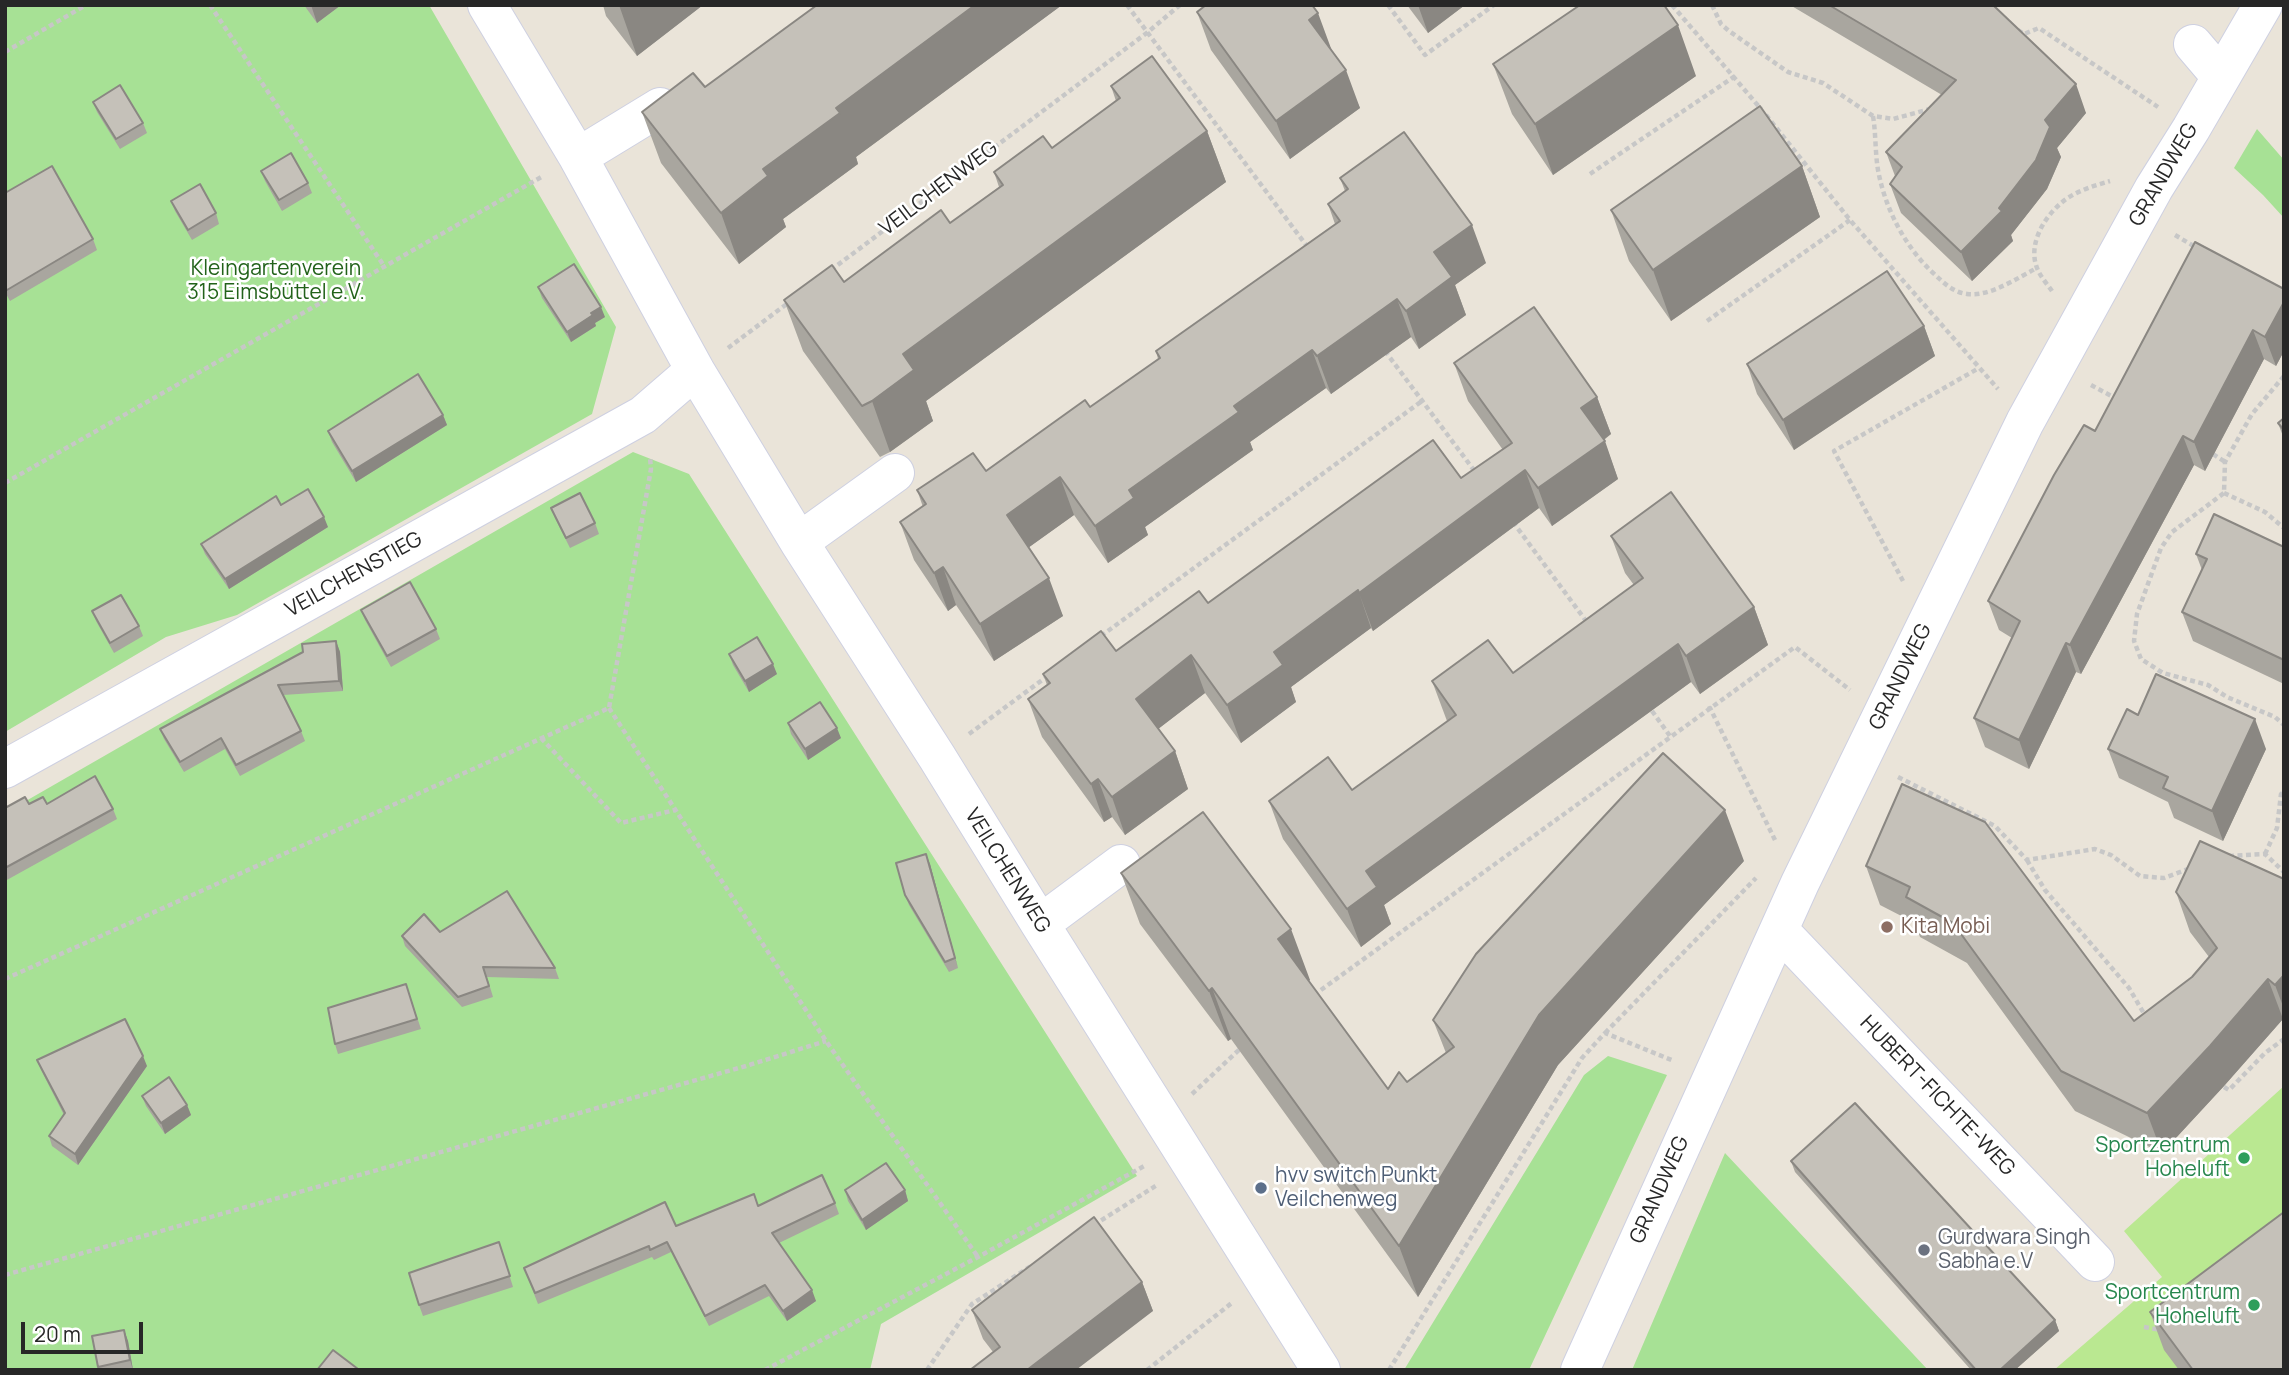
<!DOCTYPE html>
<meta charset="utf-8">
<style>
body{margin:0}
#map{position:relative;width:2289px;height:1375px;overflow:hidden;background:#eae4d9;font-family:Manrope,sans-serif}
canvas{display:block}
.frame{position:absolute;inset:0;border:7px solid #272727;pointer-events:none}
.scale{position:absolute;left:21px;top:1322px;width:122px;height:32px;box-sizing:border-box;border:4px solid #272727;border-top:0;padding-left:9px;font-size:21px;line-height:24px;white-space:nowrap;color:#272727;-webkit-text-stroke:5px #fff;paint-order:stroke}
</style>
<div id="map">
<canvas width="2289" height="1375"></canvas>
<div class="frame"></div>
<div class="scale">20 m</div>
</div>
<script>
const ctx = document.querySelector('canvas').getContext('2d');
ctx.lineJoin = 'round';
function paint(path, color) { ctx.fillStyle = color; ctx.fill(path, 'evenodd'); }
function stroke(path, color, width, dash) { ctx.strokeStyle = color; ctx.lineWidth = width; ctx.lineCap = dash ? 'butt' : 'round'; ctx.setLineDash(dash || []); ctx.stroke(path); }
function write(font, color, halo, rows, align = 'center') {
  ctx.font = font + ' Manrope,sans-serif'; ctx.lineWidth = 5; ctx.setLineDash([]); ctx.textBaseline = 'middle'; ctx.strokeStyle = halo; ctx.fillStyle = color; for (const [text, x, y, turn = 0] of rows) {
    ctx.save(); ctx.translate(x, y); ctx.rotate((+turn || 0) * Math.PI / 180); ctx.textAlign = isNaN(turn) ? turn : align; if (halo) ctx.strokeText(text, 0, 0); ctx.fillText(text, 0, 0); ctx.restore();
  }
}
const green = new Path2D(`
 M 5,5 L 429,5 L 616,327 L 592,414 L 237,615 L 166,637 L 5,732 Z
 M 2257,129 L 2284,160 L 2284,218 L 2263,195 L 2234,168 Z
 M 633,452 L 689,474 L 1137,1176 L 881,1324 L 870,1370 L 5,1370 L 5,813 Z
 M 1608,1056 L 1667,1075 L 1529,1370 L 1404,1370 L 1584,1075 Z
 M 1725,1153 L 1928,1370 L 1632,1370 Z`);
const pitch = new Path2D(`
 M 2284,1086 L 2284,1370 L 2054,1370 L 2162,1277 L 2124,1231 Z`);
const path = new Path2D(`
 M 210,5 L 384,266
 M 1127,5 L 1309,249
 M 1388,5 L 1425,55 L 1494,5
 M 1672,5 L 1761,109
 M 1712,5 L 1721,24 L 1729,31 L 1788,72 L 1823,83 L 1873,116 L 1893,119 L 1930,109
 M 2018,30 L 2024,34 L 2039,28 L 2158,107
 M 5,52 L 86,5
 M 1766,115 L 1850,220 L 1998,389
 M 1873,116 C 1876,134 1875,152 1878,170 C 1885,208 1904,245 1932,272 C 1943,282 1952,292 1967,294 C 1990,297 2017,278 2037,268
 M 1590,174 L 1735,76
 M 2175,235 L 2197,248
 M 831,270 L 1148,32 L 1180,5
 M 2052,291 C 2047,284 2040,276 2037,268 C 2028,245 2043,219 2060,204 C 2073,192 2093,186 2110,181
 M 1707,321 L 1850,220
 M 728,348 L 788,303
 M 1385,351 L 1476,473
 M 2284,376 L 2252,414 L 2225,462 L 2224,493 L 2172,532 L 2161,548 L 2137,614 L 2134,641 L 2141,659 L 2163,673 L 2208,685 L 2227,697 L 2275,717 L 2284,725
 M 2091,385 L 2117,399
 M 2213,454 L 2225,462
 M 5,483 L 543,176
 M 2224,493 L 2265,512 L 2284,528
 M 1513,522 L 1589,625
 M 1903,581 L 1834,451 L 1979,368
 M 1101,636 L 1422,401
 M 609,708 L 826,1041 L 978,1257
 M 1708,709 L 1710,708 L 1775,840
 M 1652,711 L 1670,736 L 1673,734
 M 969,734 L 1049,675
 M 541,738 L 621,823 L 675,810
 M 1898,777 L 1995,826 L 2027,860 L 2095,849 L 2111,855 L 2140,876 L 2164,878 L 2191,868
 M 2265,854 L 2277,828 L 2281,794 L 2284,792
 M 2229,856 L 2265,854 L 2284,872
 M 2027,860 L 2045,890 L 2129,988 L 2146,1017
 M 5,979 L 609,708 L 651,469 L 650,457
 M 1314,995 L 1795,647 L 1850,690
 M 1605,1033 L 1756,878
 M 2224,1087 L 2229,1090 L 2265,1053 L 2284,1039
 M 1192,1094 L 1242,1047
 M 1094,1225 L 1157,1185
 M 5,1275 L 746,1066 L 826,1041
 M 2144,1327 L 2161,1330
 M 765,1370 L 978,1257 L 1146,1165
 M 927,1370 L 972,1304 L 1031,1266
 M 1147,1370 L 1233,1302
 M 1389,1370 L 1582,1058 L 1605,1033 L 1674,1061`);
const minor = new Path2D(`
 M 487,5 L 578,157 L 695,370 L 799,542 L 937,757 L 1040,924 L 1321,1370
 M 2193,44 L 2221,77
 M 578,157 L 660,107
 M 799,542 L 895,473
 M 5,769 L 643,415 L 695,370
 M 1040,924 L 1121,864
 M 1779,930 L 2095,1262
 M 1580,1370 L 1800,883 L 2025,422 L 2154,188 L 2191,129 L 2263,5`);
const wall = new Path2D(`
 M 304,5 L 341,5 L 317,23 Z
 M 603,5 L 703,5 L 637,56 L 606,16 Z
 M 817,5 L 1062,5 L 856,157 L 858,164 L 783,219 L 786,227 L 739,264 L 661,163 L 642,112 L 705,87 Z
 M 1407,5 L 1465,5 L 1428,33 Z
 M 1790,5 L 1993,5 L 2086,113 L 2057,148 L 2061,157 L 2047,189 L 2011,235 L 2013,241 L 1972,281 L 1901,213 L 1890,184 L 1895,176 L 1886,152 L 1942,95 Z
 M 1197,12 L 1332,51 L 1360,108 L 1290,159 L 1211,50 Z
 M 1493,64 L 1696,76 L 1553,175 L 1512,114 Z
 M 1111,86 L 1207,131 L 1226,182 L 926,401 L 933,421 L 890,452 L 880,457 L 803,351 L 784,300 L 844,282 L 950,223 L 999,187 L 994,172 L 1052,148 L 1116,101 Z
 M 93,102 L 143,123 L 147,133 L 120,149 L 97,112 Z
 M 1802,166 L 1820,217 L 1671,321 L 1629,261 L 1611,210 Z
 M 261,171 L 308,183 L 312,193 L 282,211 L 265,181 Z
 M 1340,178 L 1486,263 L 1455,285 L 1466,315 L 1419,349 L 1411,337 L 1331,394 L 1326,388 L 1250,442 L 1253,450 L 1145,527 L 1148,535 L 1108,563 L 1074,515 L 1029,547 L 1063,616 L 994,661 L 956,605 L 948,611 L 914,560 L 900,522 L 923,507 L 917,490 L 986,471 L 1090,407 L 1158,359 L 1156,351 L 1335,224 L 1328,204 L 1345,191 Z
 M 5,193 L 93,239 L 97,250 L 10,301 L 5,292 Z
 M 171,201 L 216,213 L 219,224 L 192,240 L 175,211 Z
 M 538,287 L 605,317 L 595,323 L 596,326 L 571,342 L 542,298 Z
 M 2284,289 L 2284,351 L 2276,366 L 2264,359 L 2205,471 L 2194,465 L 2081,674 L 2076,672 L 2029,769 L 1985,747 L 1974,718 L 2012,638 L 1999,630 L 1988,601 L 2095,431 Z
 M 1924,326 L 1935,356 L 1794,450 L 1757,394 L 1747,364 Z
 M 1454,363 L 1597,397 L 1611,434 L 1604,440 L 1618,479 L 1552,526 L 1539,508 L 1373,631 L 1371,628 L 1291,687 L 1296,702 L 1241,743 L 1205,693 L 1158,729 L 1175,751 L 1188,789 L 1125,835 L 1112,817 L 1104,822 L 1042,737 L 1028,699 L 1047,685 L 1043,674 L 1116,651 L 1208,603 L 1461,478 L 1503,450 L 1468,401 Z
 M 443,415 L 447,425 L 356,482 L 332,442 L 328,431 Z
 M 2284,418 L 2284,439 L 2278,423 Z
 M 281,505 L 328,527 L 229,589 L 205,554 L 201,544 Z
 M 551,508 L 595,523 L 599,534 L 570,548 L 555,518 Z
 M 1611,536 L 1754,607 L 1768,645 L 1700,694 L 1691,682 L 1384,905 L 1391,924 L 1361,947 L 1283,839 L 1269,801 L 1352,790 L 1447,721 L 1432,681 L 1513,673 L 1634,585 L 1625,573 Z
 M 2284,547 L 2284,684 L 2193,641 L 2182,612 L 2202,570 L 2196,554 Z
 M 361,610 L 436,629 L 440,639 L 391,667 L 365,620 Z
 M 92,611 L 139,626 L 143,636 L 114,653 L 96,621 Z
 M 336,641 L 340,652 L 343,691 L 283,695 L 301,731 L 305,741 L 240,776 L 225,749 L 184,772 L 164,739 L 160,729 Z
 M 729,654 L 777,674 L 749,692 L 733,665 Z
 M 2138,715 L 2266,749 L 2223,841 L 2174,818 L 2168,802 L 2119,778 L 2108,749 Z
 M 788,723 L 841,738 L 808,760 L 791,734 Z
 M 1902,784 L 2134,1021 L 2192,977 L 2209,957 L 2190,932 L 2176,892 L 2284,879 L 2284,1020 L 2283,1019 L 2224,1086 L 2162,1153 L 2075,1111 L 1967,963 L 1920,937 L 1915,923 L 1880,905 L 1866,866 Z
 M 29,804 L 47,804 L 113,809 L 117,819 L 5,881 L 5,808 Z
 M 1744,861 L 1558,1065 L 1418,1297 L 1231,1039 L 1228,1041 L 1140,924 L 1121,873 L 1310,980 L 1308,981 L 1388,1089 L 1407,1082 L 1446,1053 L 1433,1020 Z
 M 930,864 L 958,968 L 949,972 L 909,905 L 905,895 Z
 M 402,936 L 555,968 L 559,979 L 487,977 L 493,997 L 462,1007 L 405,946 Z
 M 406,984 L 421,1029 L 338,1054 L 335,1044 Z
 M 37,1060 L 147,1066 L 78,1165 L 52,1146 L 49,1136 L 64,1115 L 41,1070 Z
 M 142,1096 L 187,1105 L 191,1115 L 165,1134 L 146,1106 Z
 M 1791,1161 L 2055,1320 L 2059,1331 L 2015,1370 L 1971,1370 L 1795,1172 Z
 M 845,1190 L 905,1190 L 908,1201 L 866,1230 L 848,1201 Z
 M 835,1203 L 839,1214 L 779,1243 L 816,1301 L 787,1321 L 769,1296 L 709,1326 L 671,1252 L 654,1260 L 652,1257 L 538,1304 L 524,1268 L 676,1226 L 758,1206 Z
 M 499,1242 L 513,1287 L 423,1316 L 419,1305 Z
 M 1142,1282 L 1153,1311 L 993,1352 L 983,1339 L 972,1310 Z
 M 2150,1312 L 2284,1370 L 2179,1370 L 2164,1350 Z
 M 124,1330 L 128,1341 L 133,1370 L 99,1370 L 98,1367 Z`);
const shadedWall = new Path2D(`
 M 311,5 L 341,5 L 317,23 Z
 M 619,5 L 703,5 L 637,56 Z
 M 975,5 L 1062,5 L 856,157 L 858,164 L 783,219 L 786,227 L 739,264 L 721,213 L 763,169 L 836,108 Z
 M 1418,5 L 1465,5 L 1428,33 Z
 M 1318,13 L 1332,51 L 1309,20 Z
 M 1678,25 L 1696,76 L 1553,175 L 1535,124 Z
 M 1346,70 L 1360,108 L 1290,159 L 1276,121 Z
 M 2076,84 L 2086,113 L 2057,148 L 2061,157 L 2047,189 L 2011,235 L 2013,241 L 1972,281 L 1961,252 L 1999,208 L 2045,120 Z
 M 1207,131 L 1226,182 L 926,401 L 933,421 L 890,452 L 872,401 L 903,354 Z
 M 1802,166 L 1820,217 L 1671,321 L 1653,270 Z
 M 1472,225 L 1486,263 L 1455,285 L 1466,315 L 1419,349 L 1406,311 L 1434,252 Z
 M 1397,299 L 1411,337 L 1331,394 L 1317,356 Z
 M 2284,302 L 2284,351 L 2276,366 L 2265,337 Z
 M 601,307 L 605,317 L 595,323 L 596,326 L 571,342 L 567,332 L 591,313 Z
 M 1924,326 L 1935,356 L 1794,450 L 1783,420 Z
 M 2253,330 L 2264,359 L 2205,471 L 2194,442 Z
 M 1312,350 L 1326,388 L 1250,442 L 1253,450 L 1145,527 L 1148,535 L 1108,563 L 1095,526 L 1129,490 L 1234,406 Z
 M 1597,397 L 1611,434 L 1595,446 L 1581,408 Z
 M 443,415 L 447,425 L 356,482 L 352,471 Z
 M 2183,436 L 2194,465 L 2081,674 L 2070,645 Z
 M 1605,441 L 1618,479 L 1552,526 L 1538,488 Z
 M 1525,470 L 1539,508 L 1373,631 L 1359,593 Z
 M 1060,477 L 1074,515 L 1021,553 L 1007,515 Z
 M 324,517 L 328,527 L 229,589 L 225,579 Z
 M 943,567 L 956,605 L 948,611 L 934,573 Z
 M 1049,578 L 1063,616 L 994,661 L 980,624 Z
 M 1358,590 L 1371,628 L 1291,687 L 1296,702 L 1241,743 L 1227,705 L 1274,652 Z
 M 1754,607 L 1768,645 L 1700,694 L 1686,656 Z
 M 336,641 L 340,652 L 343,691 L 339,681 Z
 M 2066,643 L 2076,672 L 2029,769 L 2019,740 Z
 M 1678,644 L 1691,682 L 1384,905 L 1391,924 L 1361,947 L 1347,909 L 1366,871 Z
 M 1191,655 L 1205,693 L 1149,736 L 1136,699 Z
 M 773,664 L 777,674 L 749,692 L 745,681 Z
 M 2255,719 L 2266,749 L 2223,841 L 2212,811 Z
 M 837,728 L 841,738 L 808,760 L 805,749 Z
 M 1175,751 L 1188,789 L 1125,835 L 1112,797 Z
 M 1098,779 L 1112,817 L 1104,822 L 1091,784 Z
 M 1725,810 L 1744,861 L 1558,1065 L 1418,1297 L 1399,1246 L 1539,1015 Z
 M 926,854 L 930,864 L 958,968 L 955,958 Z
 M 1291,929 L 1310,980 L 1296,990 L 1278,939 Z
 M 2284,975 L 2284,1009 L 2275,985 Z
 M 2268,979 L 2283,1019 L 2224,1086 L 2162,1153 L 2147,1113 Z
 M 1212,988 L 1231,1039 L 1228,1041 L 1209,991 Z
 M 143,1056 L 147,1066 L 78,1165 L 75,1154 Z
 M 187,1105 L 191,1115 L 165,1134 L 161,1123 Z
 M 905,1190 L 908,1201 L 866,1230 L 862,1220 Z
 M 1142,1282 L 1153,1311 L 1076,1370 L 1027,1370 Z
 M 812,1290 L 816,1301 L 787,1321 L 783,1311 Z
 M 2055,1320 L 2059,1331 L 2015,1370 L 2000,1370 Z
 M 124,1330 L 128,1341 L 133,1370 L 130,1360 Z`);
const building = new Path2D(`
 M 817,5 L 975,5 L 836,108 L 840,113 L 763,169 L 768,176 L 721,213 L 642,112 L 693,73 L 705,87 Z
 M 1206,5 L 1312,5 L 1318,13 L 1309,20 L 1346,70 L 1276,121 L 1197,12 Z
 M 1580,5 L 1664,5 L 1678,25 L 1535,124 L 1493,64 Z
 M 1829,5 L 1993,5 L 2076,84 L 2045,120 L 2050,127 L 2036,160 L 1999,208 L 2002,211 L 1961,252 L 1890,184 L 1902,167 L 1886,152 L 1956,80 Z
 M 1152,56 L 1207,131 L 903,354 L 914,370 L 872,401 L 862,406 L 784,300 L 832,265 L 844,282 L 941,210 L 950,223 L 1003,185 L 994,172 L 1043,136 L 1052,148 L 1120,98 L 1111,86 Z
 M 120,85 L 143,123 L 116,139 L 93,102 Z
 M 1760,106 L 1802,166 L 1653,270 L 1611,210 Z
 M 1404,132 L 1472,225 L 1434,252 L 1452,277 L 1406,311 L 1397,299 L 1317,356 L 1312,350 L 1234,406 L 1239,412 L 1129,490 L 1134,498 L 1095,526 L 1060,477 L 1007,515 L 1049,578 L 980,624 L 943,567 L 934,573 L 900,522 L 926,504 L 917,490 L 973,453 L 986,471 L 1085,400 L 1090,407 L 1160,358 L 1156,351 L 1340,221 L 1328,204 L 1348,189 L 1340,178 Z
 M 291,153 L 308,183 L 279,200 L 261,171 Z
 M 52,166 L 93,239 L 7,290 L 5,288 L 5,193 Z
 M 200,184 L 216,213 L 188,230 L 171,201 Z
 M 2195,242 L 2284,289 L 2284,302 L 2265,337 L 2253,330 L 2194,442 L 2183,436 L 2070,645 L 2066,643 L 2019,740 L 1974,718 L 2020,621 L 1988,601 L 2054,475 L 2084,425 L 2095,431 Z
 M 574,264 L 601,307 L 591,313 L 593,315 L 567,332 L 538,287 Z
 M 1887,271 L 1924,326 L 1783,420 L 1747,364 Z
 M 1534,307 L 1597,397 L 1581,408 L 1605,441 L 1538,488 L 1525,470 L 1359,593 L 1358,590 L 1274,652 L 1283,665 L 1227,705 L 1191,655 L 1136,699 L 1175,751 L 1112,797 L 1098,779 L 1091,784 L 1028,699 L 1050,683 L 1043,674 L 1101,631 L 1116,651 L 1199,591 L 1208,603 L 1433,440 L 1461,478 L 1512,443 L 1454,363 Z
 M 418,374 L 443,415 L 352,471 L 328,431 Z
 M 2284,418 L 2284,430 L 2278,423 Z
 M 308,489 L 324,517 L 225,579 L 201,544 L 276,496 L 281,505 Z
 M 1671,492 L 1754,607 L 1686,656 L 1678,644 L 1366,871 L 1377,887 L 1347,909 L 1269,801 L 1328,757 L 1352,790 L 1456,715 L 1432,681 L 1488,640 L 1513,673 L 1643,578 L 1611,536 Z
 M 580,493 L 595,523 L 566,538 L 551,508 Z
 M 2214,514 L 2284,547 L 2284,660 L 2182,612 L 2207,559 L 2196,554 Z
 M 410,582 L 436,629 L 387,656 L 361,610 Z
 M 121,595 L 139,626 L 110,643 L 92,611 Z
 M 757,637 L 773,664 L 745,681 L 729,654 Z
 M 336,641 L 339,681 L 278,685 L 301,731 L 236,765 L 221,738 L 180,762 L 160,729 L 303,652 L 302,644 Z
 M 2156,674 L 2255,719 L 2212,811 L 2163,788 L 2168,777 L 2108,749 L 2127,709 L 2138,715 Z
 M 820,702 L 837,728 L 805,749 L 788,723 Z
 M 1663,753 L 1725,810 L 1539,1015 L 1399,1246 L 1212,988 L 1209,991 L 1121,873 L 1203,812 L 1291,929 L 1278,939 L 1388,1089 L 1399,1072 L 1407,1082 L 1454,1047 L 1433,1020 L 1476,954 Z
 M 95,776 L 113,809 L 5,868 L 5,808 L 25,797 L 29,804 L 43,797 L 47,804 Z
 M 1902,784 L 1985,822 L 2134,1021 L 2192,977 L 2217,948 L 2176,892 L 2200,841 L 2284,879 L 2284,975 L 2275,985 L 2268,979 L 2210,1046 L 2147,1113 L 2061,1071 L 1953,923 L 1906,897 L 1910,887 L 1866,866 Z
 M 926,854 L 955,958 L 945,962 L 905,895 L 896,863 Z
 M 507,891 L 555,968 L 483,967 L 489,986 L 458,997 L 402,936 L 424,914 L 440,932 Z
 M 406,984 L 417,1019 L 335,1044 L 328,1008 Z
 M 125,1019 L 143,1056 L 75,1154 L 49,1136 L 65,1113 L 37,1060 Z
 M 169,1077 L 187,1105 L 161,1123 L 142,1096 Z
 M 1855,1103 L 2055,1320 L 2000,1370 L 1976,1370 L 1791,1161 Z
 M 886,1163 L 905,1190 L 862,1220 L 845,1190 Z
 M 822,1175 L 835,1203 L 772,1233 L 812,1290 L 783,1311 L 765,1285 L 705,1316 L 667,1242 L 650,1250 L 649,1246 L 535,1293 L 524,1268 L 665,1202 L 676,1226 L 754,1194 L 758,1206 Z
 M 2284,1212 L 2284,1370 L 2193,1370 L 2150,1312 Z
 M 1094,1217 L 1142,1282 L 1027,1370 L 970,1370 L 1000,1347 L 972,1310 Z
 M 499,1242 L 510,1276 L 419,1305 L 409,1273 Z
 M 124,1330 L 130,1360 L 98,1367 L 92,1336 Z
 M 333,1350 L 358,1369 L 357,1370 L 317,1370 Z`);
const markers = [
 [1887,927,7,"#8d6e63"],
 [2244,1158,7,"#2e9e5b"],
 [1261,1188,7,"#5c6f8a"],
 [1924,1250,7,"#6b7280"],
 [2254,1305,7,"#2e9e5b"]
];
const streetNames = [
 ["GRANDWEG",2164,175,-60],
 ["VEILCHENWEG",939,189,-37],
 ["VEILCHENSTIEG",354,575,-29],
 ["GRANDWEG",1901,677,-64],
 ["VEILCHENWEG",1007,871,58],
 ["HUBERT-FICHTE-WEG",1937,1096,46],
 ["GRANDWEG",1660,1190,-66]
];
const parkNames = [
 ["Kleingartenverein",276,269],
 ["315 Eimsbüttel e.V.",276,293]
];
const educationNames = [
 ["Kita Mobi",1901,927]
];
const leisureNames = [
 ["Sportzentrum",2230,1146],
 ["Hoheluft",2230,1170],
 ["Sportcentrum",2240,1293],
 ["Hoheluft",2240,1317]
];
const serviceNames = [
 ["hvv switch Punkt",1275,1176],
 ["Veilchenweg",1275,1200]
];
const worshipNames = [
 ["Gurdwara Singh",1938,1238],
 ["Sabha e.V",1938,1262]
];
paint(green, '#a7e195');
paint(pitch, '#bae891');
stroke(minor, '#ced0e1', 40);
stroke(path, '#c7c7c7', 4.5, [5, 3.5]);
stroke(minor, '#fff', 38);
paint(wall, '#a9a69f');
paint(shadedWall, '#8a8782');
paint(building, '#c5c1b9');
stroke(building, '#8a8782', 2);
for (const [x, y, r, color] of markers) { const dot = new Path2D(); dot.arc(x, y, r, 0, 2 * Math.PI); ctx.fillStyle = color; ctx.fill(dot); stroke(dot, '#fff', 2.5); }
write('21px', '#272727', '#fff', streetNames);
write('21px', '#22621a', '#fff', parkNames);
write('21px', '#785e54', '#fff', educationNames, 'left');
write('21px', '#27864d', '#fff', leisureNames, 'right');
write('21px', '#4e5e75', '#fff', serviceNames, 'left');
write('21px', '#5b616d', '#fff', worshipNames, 'left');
</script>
